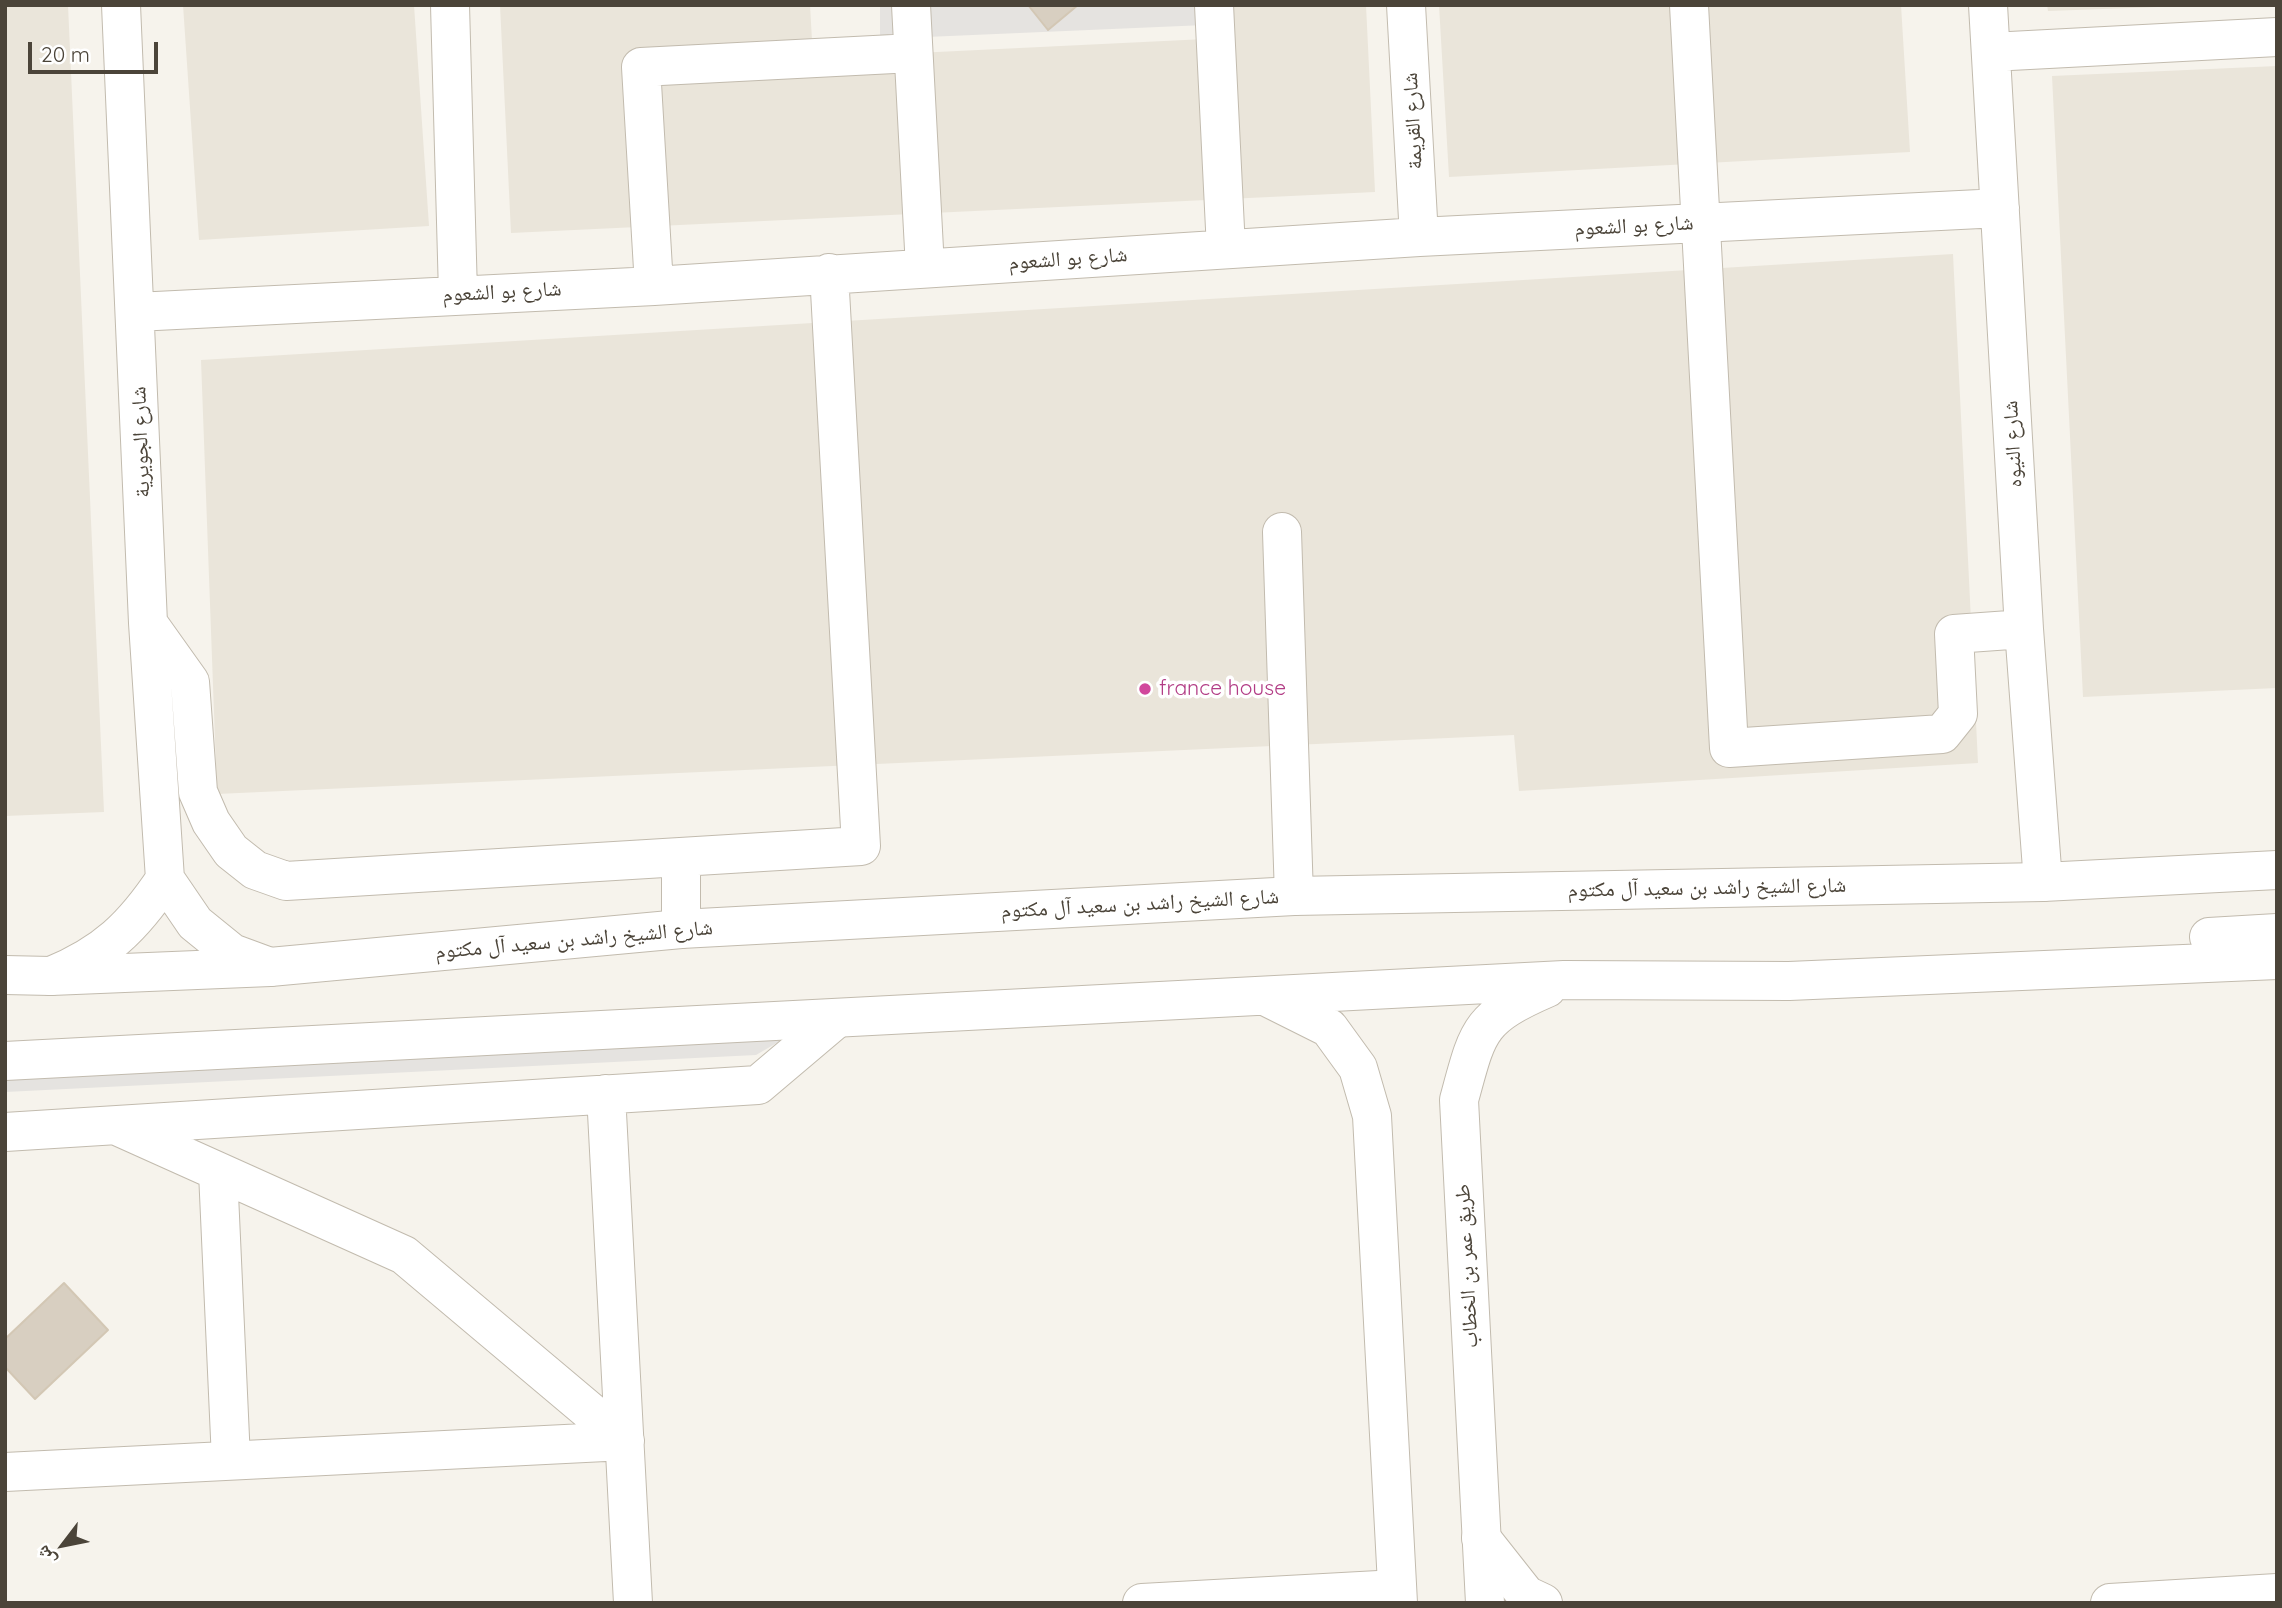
<!DOCTYPE html>
<meta charset="utf-8">
<style>
body{margin:0}
#map{position:relative;width:2282px;height:1608px;overflow:hidden;background:#f6f3ec;font-family:Quicksand,"Noto Naskh Arabic",sans-serif}
canvas{display:block}
.frame{position:absolute;inset:0;border:7px solid #4b4439;pointer-events:none}
.north{position:absolute;left:28px;top:1510px;width:70px;height:70px;-webkit-text-stroke:5px #fff;paint-order:stroke;rotate:238deg;font-size:19px;font-weight:700;line-height:28px;text-align:center;color:#4b4439}
.north::after{content:'';display:block;margin:auto;width:24px;height:32px;background:#4b4439;clip-path:polygon(50% 0,100% 100%,50% 72%,0 100%)}
.scale{position:absolute;left:28px;top:42px;width:130px;height:32px;box-sizing:border-box;border:4px solid #4b4439;border-top:0;padding-left:9px;font-size:21px;line-height:24px;white-space:nowrap;color:#4b4439;-webkit-text-stroke:5px #fff;paint-order:stroke}
</style>
<div id="map">
<canvas width="2282" height="1608"></canvas>
<div class="frame"></div>
<div class="north">ش</div>
<div class="scale">20 m</div>
</div>
<script>
const ctx = document.querySelector('canvas').getContext('2d');
ctx.lineJoin = 'round';
function paint(path, color) { ctx.fillStyle = color; ctx.fill(path, 'evenodd'); }
function stroke(path, color, width, dash) { ctx.strokeStyle = color; ctx.lineWidth = width; ctx.lineCap = dash ? 'butt' : 'round'; ctx.setLineDash(dash || []); ctx.stroke(path); }
function write(font, color, halo, rows, align = 'center') {
  ctx.font = font + ' Quicksand,"Noto Naskh Arabic",sans-serif'; ctx.lineWidth = 7; ctx.setLineDash([]); ctx.textBaseline = 'middle'; ctx.strokeStyle = halo; ctx.fillStyle = color; for (const [text, x, y, turn = 0] of rows) {
    ctx.save(); ctx.translate(x, y); ctx.rotate((+turn || 0) * Math.PI / 180); ctx.textAlign = isNaN(turn) ? turn : align; if (halo) ctx.strokeText(text, 0, 0); ctx.fillText(text, 0, 0); ctx.restore();
  }
}
const residential = new Path2D(`
 M 5,5 L 68,5 L 104,812 L 5,816 Z
 M 183,5 L 414,5 L 429,226 L 199,240 Z
 M 500,5 L 810,5 L 813,58 L 1226,38 L 1224,5 L 1366,5 L 1375,192 L 511,233 Z
 M 1439,5 L 1901,5 L 1910,152 L 1449,177 Z
 M 2047,5 L 2213,5 L 2048,11 Z
 M 2277,66 L 2277,688 L 2083,697 L 2052,76 Z
 M 1953,254 L 1978,763 L 1519,791 L 1514,735 L 217,794 L 201,360 Z`);
const parking = new Path2D(`
 M 880,5 L 1028,5 L 1048,30 L 1078,5 L 1204,5 L 1205,25 L 880,39 Z
 M 787,1037 L 756,1055 L 5,1092 L 5,1073 Z`);
const building = new Path2D(`
 M 1028,5 L 1078,5 L 1048,30 Z
 M 64,1283 L 108,1330 L 35,1399 L 5,1367 L 5,1339 Z`);
const minor = new Path2D(`
 M 121,5 L 148,623 L 165,879 L 195,923 L 232,953 L 270,967
 M 450,5 L 458,294
 M 911,5 L 925,268
 M 1214,5 L 1226,249
 M 1406,5 L 1419,237
 M 1689,5 L 1729,748 L 1942,734 L 1958,714 L 1954,634 L 2024,629
 M 1988,5 L 2024,629 L 2043,882
 M 1991,52 L 2277,37
 M 654,286 L 641,67 L 913,53
 M 136,312 L 654,286 L 1419,237 L 2000,208
 M 1282,532 L 1294,896
 M 148,623 L 190,682 L 198,792 L 211,822 L 231,851 L 255,870 L 286,881 L 861,846 L 829,273
 M 681,857 L 681,929
 M 51,976 C 105,954 133,927 165,879
 M 606,1094 L 633,1603
 M 117,1126 L 404,1255 L 625,1441
 M 5,1132 L 758,1085 L 836,1019
 M 218,1172 L 231,1460
 M 5,1472 L 625,1441
 M 1481,1538 L 1526,1595 L 1543,1603
 M 1142,1603 L 1397,1589
 M 2110,1603 L 2277,1593`);
const tertiary = new Path2D(`
 M 2209,937 L 2277,933
 M 5,975 L 51,976 L 270,967 L 681,929 L 1294,896 L 2043,882 L 2277,870
 M 1269,998 L 1329,1028 L 1358,1068 L 1372,1116 L 1398,1603
 M 5,1061 L 1564,980 L 1789,981 L 2277,960
 M 1485,1603 L 1459,1100 C 1478,1030 1478,1018 1547,988`);
const markers = [
 [1145,689,7,"#d1479c"]
];
const streetNames = [
 ["شارع القريمة",1413,121,-93],
 ["شارع بو الشعوم",1634,226,-3],
 ["شارع بو الشعوم",1068,259,-4],
 ["شارع بو الشعوم",502,292,-3],
 ["شارع الجويرية",141,442,-92],
 ["شارع النيوه",2013,444,-93],
 ["شارع الشيخ راشد بن سعيد آل مكتوم",1707,888,-1],
 ["شارع الشيخ راشد بن سعيد آل مكتوم",1140,904,-3],
 ["شارع الشيخ راشد بن سعيد آل مكتوم",574,940,-5],
 ["طريق عمر بن الخطاب",1467,1266,-93]
];
const hotelNames = [
 ["france house",1159,689]
];
paint(residential, '#eae5da');
paint(parking, '#e5e3e0');
paint(building, '#d8cfc1');
stroke(building, '#d3c7b4', 2);
stroke(minor, '#c2bbae', 40);
stroke(tertiary, '#c2bbae', 40);
stroke(minor, '#fff', 38);
stroke(tertiary, '#fff', 38);
for (const [x, y, r, color] of markers) { const dot = new Path2D(); dot.arc(x, y, r, 0, 2 * Math.PI); ctx.fillStyle = color; ctx.fill(dot); stroke(dot, '#fff', 2.5); }
write('21px', '#4b4439', '#fff', streetNames);
write('21px', '#b23c85', '#fff', hotelNames, 'left');
</script>
